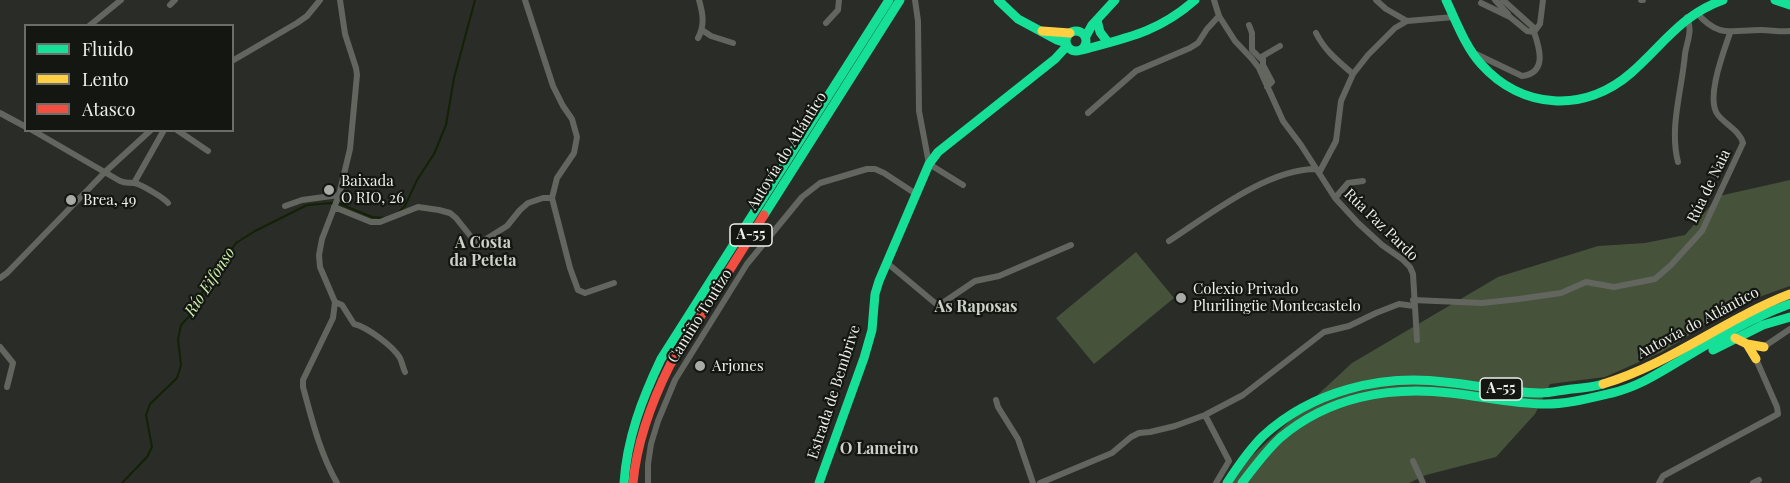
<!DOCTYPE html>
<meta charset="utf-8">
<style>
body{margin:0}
#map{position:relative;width:1790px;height:483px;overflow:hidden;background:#2a2c28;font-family:"Playfair Display",serif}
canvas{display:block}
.legend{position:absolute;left:24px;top:24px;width:210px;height:108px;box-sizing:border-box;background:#141612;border:2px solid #6b6d68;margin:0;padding:8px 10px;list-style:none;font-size:18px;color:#edf0ea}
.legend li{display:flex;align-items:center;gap:12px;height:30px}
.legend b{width:30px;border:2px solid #6b6d68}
</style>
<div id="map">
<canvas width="1790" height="483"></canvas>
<ul class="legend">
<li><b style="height:8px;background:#16e098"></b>Fluido</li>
<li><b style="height:8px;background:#ffcf43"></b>Lento</li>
<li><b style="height:8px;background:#f24e42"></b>Atasco</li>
</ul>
</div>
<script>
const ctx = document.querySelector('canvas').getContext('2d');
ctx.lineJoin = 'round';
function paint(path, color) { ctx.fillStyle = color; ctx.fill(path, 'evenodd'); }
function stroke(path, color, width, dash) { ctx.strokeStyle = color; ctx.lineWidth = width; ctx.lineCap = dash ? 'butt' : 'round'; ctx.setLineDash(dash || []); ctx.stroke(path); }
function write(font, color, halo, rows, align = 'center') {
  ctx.font = font + ' "Playfair Display",serif'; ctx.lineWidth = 4.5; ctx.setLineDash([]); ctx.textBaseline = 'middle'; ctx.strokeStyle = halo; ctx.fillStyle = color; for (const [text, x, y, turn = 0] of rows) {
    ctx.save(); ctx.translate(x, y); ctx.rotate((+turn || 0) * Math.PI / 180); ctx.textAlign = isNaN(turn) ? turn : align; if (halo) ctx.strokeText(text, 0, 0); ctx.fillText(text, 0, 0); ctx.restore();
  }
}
const green = new Path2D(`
 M 1790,180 L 1790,286 L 1748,301 L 1707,324 L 1662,352 L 1605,377 L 1550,384 L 1535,414 L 1496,457 L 1426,475 L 1409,483 L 1225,483 L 1227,479 L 1352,363 L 1498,277 L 1598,246 L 1645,243 L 1685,235 L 1719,196 Z
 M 1136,252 L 1174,298 L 1094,364 L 1056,318 Z`);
const stream = new Path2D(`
 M 398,213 L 405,206 L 417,180 L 434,154 L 446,125 L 454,78 L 475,0
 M 122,483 L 147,457 L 152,447 L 146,415 L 150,404 L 177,378 L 181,365 L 178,339 L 181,325 L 196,309 L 204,288 L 236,243 L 255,231 L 307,205 L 331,203 L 340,204 L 372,217 L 385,218`);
const street = new Path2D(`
 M 525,0 L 553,86 L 563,106 L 572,119 L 577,137 L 574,153 L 557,178 L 552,198 L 570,268 L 578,290 L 585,293 L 614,283
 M 915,0 L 918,21 L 919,111 L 929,164 L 963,185
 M 1214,0 L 1219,16 L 1235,41 L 1252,59 L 1259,68 L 1283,121 L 1301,145 L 1335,198 L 1358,223 L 1382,245 L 1402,259 L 1410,267 L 1413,274 L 1417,340
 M 1376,0 L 1386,9 L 1407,21
 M 1495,0 L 1508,14
 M 1503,0 L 1533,27 L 1534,32
 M 1641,0 L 1643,0
 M 1481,3 L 1510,17 L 1527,31 L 1534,32
 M 170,5 L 175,0
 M 1696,12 C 1719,39 1731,30 1761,30 C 1771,30 1780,32 1790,31
 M 826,23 L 838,10 L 839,0
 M 1249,25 L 1252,33 L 1252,50 L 1262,60
 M 89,26 L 121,0
 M 702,30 L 711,36 L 733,43
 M 1316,33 C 1325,51 1338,61 1353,74
 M 698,38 C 705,25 703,14 699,0
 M 1476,54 L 1522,76 C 1547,73 1540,49 1534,32 L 1540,24 L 1543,0
 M 232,61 L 297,23 L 307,16 L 320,0
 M 1267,87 L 1272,82 L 1263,65 L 1263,56 L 1280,46
 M 0,113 L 26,127
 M 1088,113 L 1136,71 L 1190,48 L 1198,43 L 1207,29 L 1219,16
 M 32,130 L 120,181 C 127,184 128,182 134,183 C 141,184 164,198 168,203
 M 177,130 L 208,151
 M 1678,162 C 1669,127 1682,90 1685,54 C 1687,41 1693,31 1687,17
 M 1319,173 L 1336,141 L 1341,101 L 1353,74 L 1368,55 L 1395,28 L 1407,21 L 1454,17
 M 134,183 L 164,130
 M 1335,198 L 1348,183 L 1363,181
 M 285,206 L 302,200 L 339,195
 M 334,207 L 371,222 L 380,222 L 418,207 L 439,210 L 450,213 L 456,218 L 472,238 L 477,241 L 483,241 L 507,226 L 520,210 L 528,203 L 543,198 L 552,198
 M 1169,241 C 1209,215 1267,169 1316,169
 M 886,262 L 935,303 L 941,304 L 975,281 L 999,276 L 1071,245
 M 0,278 L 7,273 L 105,172 L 151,130
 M 1413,300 L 1482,303 L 1519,299 L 1561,293 L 1586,282 L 1614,287 L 1655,279 L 1671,265 L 1702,231 L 1743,143 C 1740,131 1726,125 1718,115 C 1705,99 1724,51 1730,33
 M 335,302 L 342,305 L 354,324 C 367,327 393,346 400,358 C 402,362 403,368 405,372
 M 0,347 L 13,363 L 7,387
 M 1762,348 L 1790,329
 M 996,400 L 998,407 L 1018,439 L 1033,483
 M 1205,415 L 1229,461 L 1216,483
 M 1413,461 L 1423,483
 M 337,483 C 320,453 312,420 303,387 L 303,380 L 333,318 L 335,302 L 320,267 L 319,255 L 322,239 L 339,195 L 350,149 L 357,75 L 356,68 L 345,34 L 340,0
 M 648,483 L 648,464 L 651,444 L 658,421 L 675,380 L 747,264 L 802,197 L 820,183 L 867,169 L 875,169 L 884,173 L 916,194
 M 1040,483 L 1112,453 L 1131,437 L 1139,433 L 1150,432 L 1175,426 L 1205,415 L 1243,395 L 1324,332 L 1349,326 L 1376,313 L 1399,304 L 1414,306
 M 1659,483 L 1663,476 L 1778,414 L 1777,407 L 1756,359 L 1757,357
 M 1753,483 L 1759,480`);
const fast = new Path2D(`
 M 998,0 L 1018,19 L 1057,40 L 1066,43
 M 1446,0 C 1456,21 1465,46 1481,64 C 1522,110 1585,113 1631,73 C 1663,45 1681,15 1723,0
 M 1775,0 L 1790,5
 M 1097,20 L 1100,32 L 1106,40
 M1066 41a10 10 0 1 1 20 0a10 10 0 1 1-20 0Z
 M 1086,36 L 1092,25 L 1115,0
 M 1082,50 C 1127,38 1159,32 1195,0
 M 764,215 L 900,0
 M 1713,350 L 1763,325 L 1790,317
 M 624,483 C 627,438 642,399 661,359 L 889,0
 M 819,483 L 864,358 L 872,330 L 875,294 L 879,281 L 929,164 L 938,152 L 1055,59 L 1067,46
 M 1227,483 C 1238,466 1249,450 1263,436 C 1312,391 1381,374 1445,382 C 1477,385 1509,393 1540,393 C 1551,393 1561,390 1572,389 C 1583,388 1593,387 1603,384
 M 1242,483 C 1254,467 1266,451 1280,438 C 1328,397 1389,386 1450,393 C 1481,396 1513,404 1545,404 C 1568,404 1590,398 1612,393 C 1638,387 1659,373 1681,360 C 1716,339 1751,318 1790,304`);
const slow = new Path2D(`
 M 1042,31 L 1070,33
 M 1735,338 L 1747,344 L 1764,347
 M 1747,344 L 1756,359
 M 1603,384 C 1670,364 1725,319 1790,294`);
const jam = new Path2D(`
 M 633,483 C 637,441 651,403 670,365 L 764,215`);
const markers = [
 [329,190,6,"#a9aba6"],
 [71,200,6,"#a9aba6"],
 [1181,298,6,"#a9aba6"],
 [700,366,6,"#a9aba6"]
];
const shields = [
 [751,235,42],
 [1501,389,42]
];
const shieldNames = [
 ["A-55",751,235],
 ["A-55",1501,389]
];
const streetNames = [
 ["Autovía do Atlántico",787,151,-58],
 ["Rúa de Naia",1709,186,-64],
 ["Rúa Paz Pardo",1381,225,44],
 ["Camiño Toutizo",700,316,-58],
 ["Autovía do Atlántico",1698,323,-28],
 ["Estrada de Bembrive",834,392,-72]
];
const poiNames = [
 ["Baixada",341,181],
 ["O RIO, 26",341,198],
 ["Brea, 49",83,200],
 ["Colexio Privado",1193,289],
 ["Plurilingüe Montecastelo",1193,306],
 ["Arjones",712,366]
];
const neighbourhoodNames = [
 ["A Costa",483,243],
 ["da Peteta",483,261],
 ["As Raposas",976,307],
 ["O Lameiro",879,449]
];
const waterNames = [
 ["Río Eifonso",210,282,-57]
];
paint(green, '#465239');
stroke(stream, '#132204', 2);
stroke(street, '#62665f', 6);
stroke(fast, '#16e098', 9);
stroke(slow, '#ffcf43', 9);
stroke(jam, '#f24e42', 9);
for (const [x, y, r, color] of markers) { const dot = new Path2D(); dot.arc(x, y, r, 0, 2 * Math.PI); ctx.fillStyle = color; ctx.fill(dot); stroke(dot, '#141612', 2); }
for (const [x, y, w] of shields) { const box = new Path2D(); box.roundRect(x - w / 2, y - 11, w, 22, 4.5); ctx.fillStyle = '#141612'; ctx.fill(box); stroke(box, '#edf0ea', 1.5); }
write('bold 14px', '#edf0ea', null, shieldNames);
write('15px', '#edf0ea', '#141612', streetNames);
write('15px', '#edf0ea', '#141612', poiNames, 'left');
write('bold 16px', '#ccd2c7', '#141612', neighbourhoodNames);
write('italic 16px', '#cea', '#141612', waterNames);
</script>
